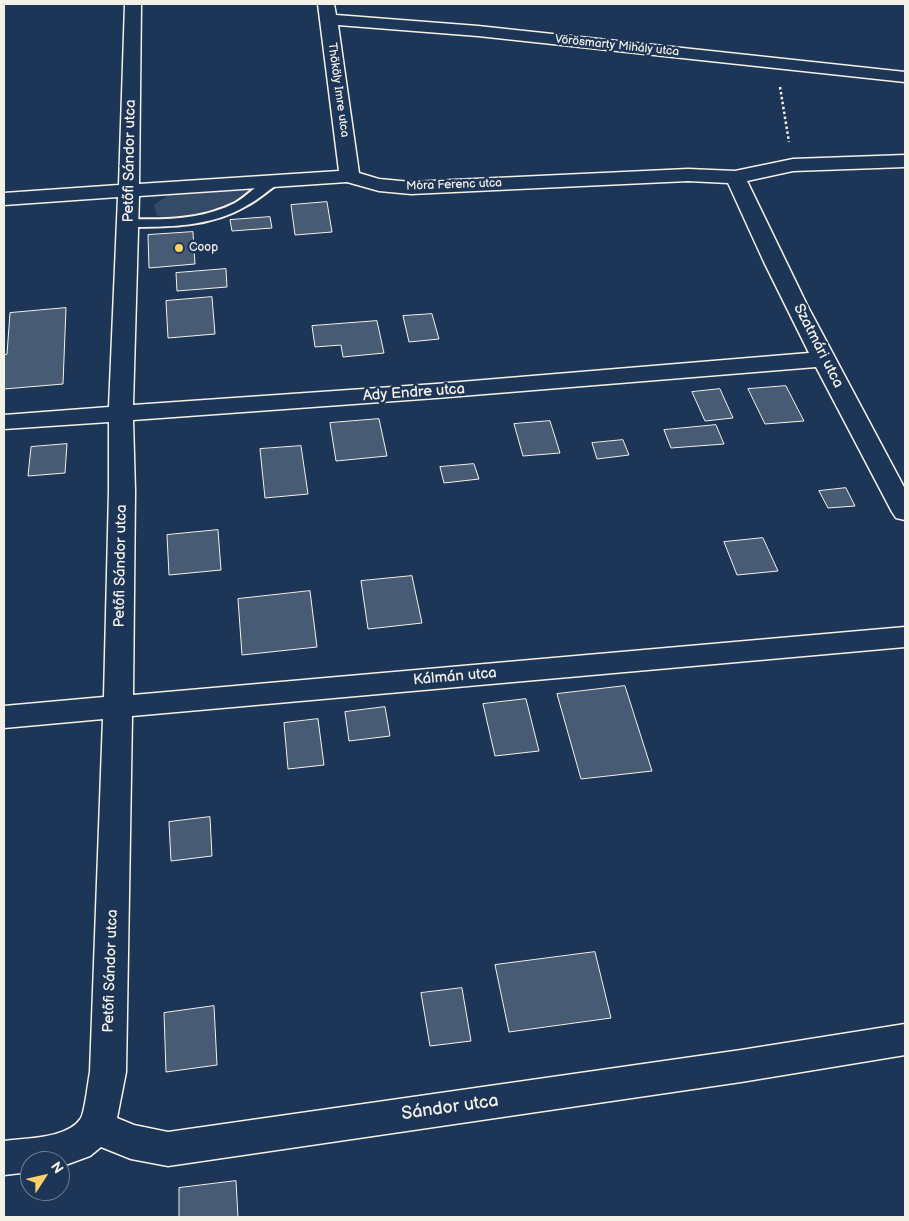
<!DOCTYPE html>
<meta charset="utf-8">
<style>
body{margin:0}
#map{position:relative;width:909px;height:1221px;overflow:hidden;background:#1d3557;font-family:"Balsamiq Sans",sans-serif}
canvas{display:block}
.frame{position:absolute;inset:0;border:5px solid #f4f1e8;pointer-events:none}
.north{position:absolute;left:20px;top:1151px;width:50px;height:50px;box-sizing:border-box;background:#1d3557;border:1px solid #738091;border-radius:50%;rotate:55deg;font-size:14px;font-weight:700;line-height:20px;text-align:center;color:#f4f1e8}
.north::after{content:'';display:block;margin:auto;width:18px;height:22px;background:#ffd166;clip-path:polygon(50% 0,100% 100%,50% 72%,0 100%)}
</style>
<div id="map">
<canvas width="909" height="1221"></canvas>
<div class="frame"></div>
<div class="north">N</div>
</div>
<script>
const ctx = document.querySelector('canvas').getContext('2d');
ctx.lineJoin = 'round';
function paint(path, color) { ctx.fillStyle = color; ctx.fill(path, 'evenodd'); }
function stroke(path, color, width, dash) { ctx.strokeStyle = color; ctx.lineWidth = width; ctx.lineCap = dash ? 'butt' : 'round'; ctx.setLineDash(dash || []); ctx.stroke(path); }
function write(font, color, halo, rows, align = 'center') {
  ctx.font = font + ' "Balsamiq Sans",sans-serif'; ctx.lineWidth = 5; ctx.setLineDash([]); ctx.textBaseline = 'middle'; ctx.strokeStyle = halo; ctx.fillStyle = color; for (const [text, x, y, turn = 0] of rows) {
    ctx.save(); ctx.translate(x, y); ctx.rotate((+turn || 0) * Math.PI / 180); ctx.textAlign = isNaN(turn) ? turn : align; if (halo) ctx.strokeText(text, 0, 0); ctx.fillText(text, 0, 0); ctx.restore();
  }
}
const green = new Path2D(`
 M 250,190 L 250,192 C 233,206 195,220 172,219 C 167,219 161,217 157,215 L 154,205 L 168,195 Z`);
const building = new Path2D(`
 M 327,202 L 332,232 L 295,235 L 291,205 Z
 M 270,217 L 272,228 L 232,231 L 230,220 Z
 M 193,232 L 195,264 L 149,268 L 148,235 Z
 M 226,269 L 227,287 L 177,291 L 176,273 Z
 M 212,297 L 215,334 L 168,338 L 166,301 Z
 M 66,308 L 63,384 L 4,389 L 4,355 L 7,354 L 10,313 Z
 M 432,314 L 439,339 L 409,342 L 403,316 Z
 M 377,321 L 384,353 L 343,357 L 341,345 L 315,347 L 312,326 Z
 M 786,386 L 804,421 L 765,424 L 748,389 Z
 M 720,389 L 733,418 L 705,421 L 692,392 Z
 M 379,419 L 387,456 L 336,461 L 330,423 Z
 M 550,421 L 560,453 L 523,456 L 514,424 Z
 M 716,425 L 724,444 L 671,448 L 664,430 Z
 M 623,440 L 629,455 L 597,459 L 592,443 Z
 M 67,444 L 65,473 L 28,476 L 31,447 Z
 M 301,446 L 308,494 L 265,498 L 260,449 Z
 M 474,464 L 479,479 L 444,483 L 440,467 Z
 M 846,488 L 855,506 L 828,508 L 819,491 Z
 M 218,530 L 221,570 L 169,575 L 167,535 Z
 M 763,538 L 778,571 L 737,575 L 724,542 Z
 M 412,576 L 422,623 L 368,629 L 361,581 Z
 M 310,591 L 317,647 L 242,655 L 238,599 Z
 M 625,686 L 652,771 L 581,779 L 557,694 Z
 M 526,699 L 539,751 L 495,756 L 483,704 Z
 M 385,707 L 390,736 L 349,741 L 345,712 Z
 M 318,719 L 324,765 L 288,769 L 284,723 Z
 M 210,817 L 212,856 L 171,861 L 169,822 Z
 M 595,952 L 611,1018 L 509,1032 L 495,965 Z
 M 462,988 L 471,1041 L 430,1046 L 421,993 Z
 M 214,1006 L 217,1065 L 166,1072 L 164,1013 Z
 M 236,1181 L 238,1217 L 179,1217 L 179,1188 Z`);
const path = new Path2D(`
 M 780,87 L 789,142`);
const service = new Path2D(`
 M 274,177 L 278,178 L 280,181 L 278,184 C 267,191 258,200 246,206 C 211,227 168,227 128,227 L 122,223 L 128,219 C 165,220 201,220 235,203 C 248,196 259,181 274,177 Z`);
const minor = new Path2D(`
 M 125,4 L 141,4 L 139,184 L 339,171 L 318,4 L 334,4 L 336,15 L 478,26 L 905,72 L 905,82 L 478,36 L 338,25 L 359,173 L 379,179 L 411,182 L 688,169 L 735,171 L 793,159 L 905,155 L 905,167 L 793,171 L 747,181 L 807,305 L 905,489 L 905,520 L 896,518 L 892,512 L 816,367 L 436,398 L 133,420 L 135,491 L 133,695 L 905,627 L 905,647 L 132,716 L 126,1072 L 117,1118 L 134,1125 L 168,1132 L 741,1050 L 905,1024 L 905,1055 L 741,1082 L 168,1166 L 131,1159 L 101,1147 L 90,1156 L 60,1167 L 60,1161 L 30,1161 L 30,1172 L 4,1175 L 4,1141 C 25,1138 68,1139 81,1118 C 85,1111 88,1082 90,1072 L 103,719 L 4,728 L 4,706 L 104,697 L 109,491 L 109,422 L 4,429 L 4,415 L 109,407 L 118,197 L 4,205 L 4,193 L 119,185 ZM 688,181 L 728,183 L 764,262 L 809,353 L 436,384 L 133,405 L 139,196 L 347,182 L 379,191 L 411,194 Z`);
const markers = [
 [179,248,5,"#ffd166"]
];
const farStreetnames = [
 ["Vörösmarty Mihály utca",617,46,6],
 ["Thököly Imre utca",338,90,82],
 ["Móra Ferenc utca",454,185,-2]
];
const farPoinames = [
 ["Coop",189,248]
];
const streetNames = [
 ["Petőfi Sándor utca",130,161,-89],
 ["Szatmári utca",818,346,63],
 ["Ady Endre utca",414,393,-4],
 ["Petőfi Sándor utca",121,566,-89],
 ["Kálmán utca",455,677,-5],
 ["Petőfi Sándor utca",111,971,-88]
];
const nearStreetnames = [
 ["Sándor utca",450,1108,-8]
];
paint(green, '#354a67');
paint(building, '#485b74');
stroke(building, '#f4f1e8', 1);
stroke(service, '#f4f1e8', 4);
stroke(minor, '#f4f1e8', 3);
stroke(path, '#f4f1e8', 2.5, [2.5, 2.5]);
paint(service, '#1d3557');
paint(minor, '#1d3557');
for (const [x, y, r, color] of markers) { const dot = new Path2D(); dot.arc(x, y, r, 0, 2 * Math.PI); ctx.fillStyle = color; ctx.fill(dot); stroke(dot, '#1d3557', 2); }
write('12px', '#f4f1e8', '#1d3557', farStreetnames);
write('12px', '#f4f1e8', '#1d3557', farPoinames, 'left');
write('15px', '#f4f1e8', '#1d3557', streetNames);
write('18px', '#f4f1e8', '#1d3557', nearStreetnames);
</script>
